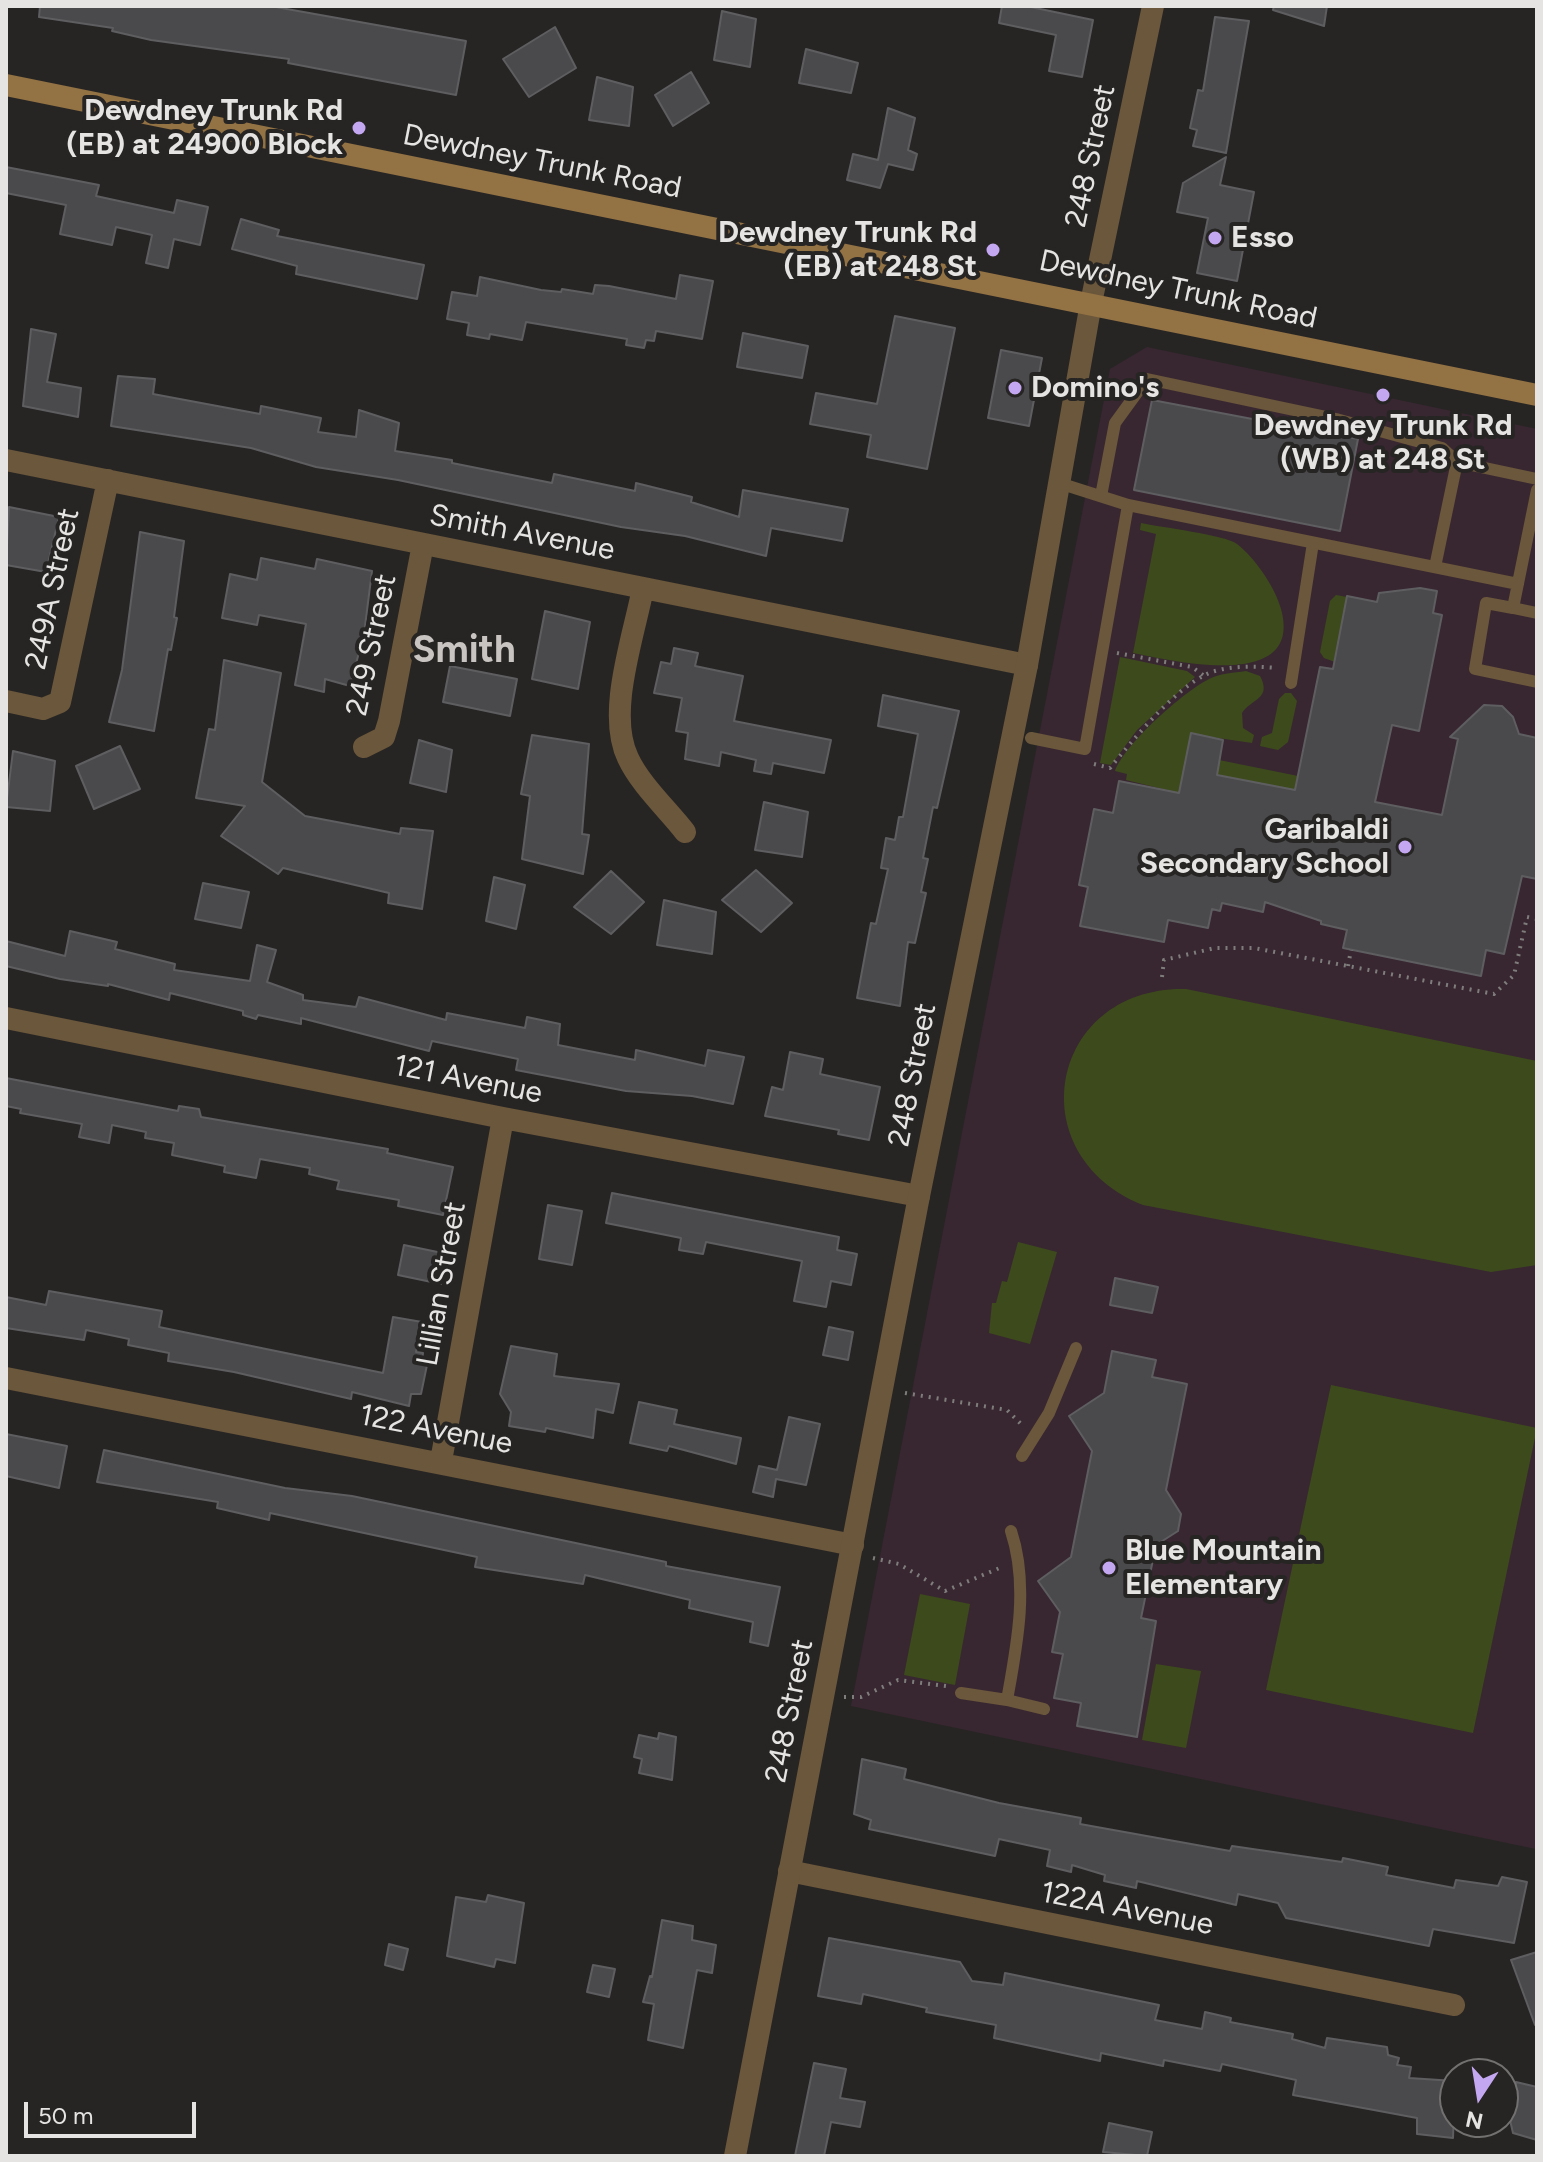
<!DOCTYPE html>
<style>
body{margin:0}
#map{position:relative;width:1543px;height:2162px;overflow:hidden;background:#272524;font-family:Figtree,sans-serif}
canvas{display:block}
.frame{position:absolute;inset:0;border:8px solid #e6e4e3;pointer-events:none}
.north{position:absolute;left:1439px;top:2058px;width:80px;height:80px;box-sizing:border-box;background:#272524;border:2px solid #737170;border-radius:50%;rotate:192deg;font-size:22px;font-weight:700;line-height:32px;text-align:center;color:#e6e4e3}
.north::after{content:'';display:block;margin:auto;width:28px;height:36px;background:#c4a7f1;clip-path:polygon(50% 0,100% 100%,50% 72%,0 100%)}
.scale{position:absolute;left:24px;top:2102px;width:172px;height:36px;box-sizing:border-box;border:4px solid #e6e4e3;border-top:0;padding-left:10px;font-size:24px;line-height:28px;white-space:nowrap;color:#e6e4e3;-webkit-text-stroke:6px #272524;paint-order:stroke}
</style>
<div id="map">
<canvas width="1543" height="2162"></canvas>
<div class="frame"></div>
<div class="north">N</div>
<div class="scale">50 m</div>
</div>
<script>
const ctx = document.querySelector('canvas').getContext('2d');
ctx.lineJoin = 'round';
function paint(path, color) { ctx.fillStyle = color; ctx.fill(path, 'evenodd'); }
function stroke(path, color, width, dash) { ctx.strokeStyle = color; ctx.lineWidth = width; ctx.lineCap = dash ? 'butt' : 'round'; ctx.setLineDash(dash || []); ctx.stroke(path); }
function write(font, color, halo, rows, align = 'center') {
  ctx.font = font + ' Figtree,sans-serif'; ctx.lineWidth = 8; ctx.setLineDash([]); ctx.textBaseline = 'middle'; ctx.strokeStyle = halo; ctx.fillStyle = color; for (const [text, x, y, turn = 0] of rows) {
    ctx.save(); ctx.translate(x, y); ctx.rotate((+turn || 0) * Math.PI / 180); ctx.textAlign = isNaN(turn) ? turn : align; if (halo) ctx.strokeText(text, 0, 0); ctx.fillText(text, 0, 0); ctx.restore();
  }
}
const education = new Path2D(`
 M 1147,347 L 1537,429 L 1536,1849 L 851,1706 L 1110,369 Z`);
const green = new Path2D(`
 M 1141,523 C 1159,527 1226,535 1237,544 C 1255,558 1275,587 1281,609 C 1304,692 1173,661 1133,653 L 1156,534 L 1140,530 Z
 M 1336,595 L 1347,597 L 1335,662 L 1324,658 L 1320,652 L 1330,601 Z
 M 1120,657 L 1187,671 L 1195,677 L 1137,730 L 1111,765 L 1100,763 Z
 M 1246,671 L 1260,676 C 1272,699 1252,698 1242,713 L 1243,728 L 1254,735 L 1252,743 L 1191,734 L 1179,793 L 1126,780 L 1127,774 L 1115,771 C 1126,743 1182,693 1209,679 C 1221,673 1234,673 1246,671 Z
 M 1285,693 L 1291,693 L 1297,701 L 1288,742 L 1278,750 L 1260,746 L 1262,737 L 1272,733 L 1279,699 Z
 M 1219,760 L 1303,777 L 1300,791 L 1217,775 Z
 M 1186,989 L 1537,1061 L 1537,1265 L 1491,1272 L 1143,1205 C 1017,1154 1050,986 1186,989 Z
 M 1018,1242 L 1057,1252 L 1030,1344 L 989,1333 L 992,1303 L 996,1303 L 1002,1281 L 1007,1282 Z
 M 1331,1385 L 1537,1428 L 1473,1733 L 1266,1690 Z
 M 920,1594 L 970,1604 L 955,1685 L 904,1675 Z
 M 1156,1664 L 1201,1671 L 1186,1748 L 1142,1740 Z`);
const building = new Path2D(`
 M 40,6 L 270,6 L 466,41 L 456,95 L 288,63 L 289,59 L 151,40 L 112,31 L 113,28 L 39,17 Z
 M 1002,6 L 1026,6 L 1093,20 L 1082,77 L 1049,71 L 1056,35 L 999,23 Z
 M 1274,6 L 1327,6 L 1324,26 L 1273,10 Z
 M 722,11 L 756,19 L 750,67 L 714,60 Z
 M 1215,17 L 1249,21 L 1226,153 L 1193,146 L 1197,130 L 1190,128 L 1198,90 L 1203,91 Z
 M 555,27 L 576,68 L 529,97 L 503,59 Z
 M 806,49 L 858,63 L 851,93 L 799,83 Z
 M 691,72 L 709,103 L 673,126 L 655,95 Z
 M 597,77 L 633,87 L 629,126 L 589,120 Z
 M 888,108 L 915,118 L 908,150 L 917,154 L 913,170 L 888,164 L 880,188 L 847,180 L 853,154 L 878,160 Z
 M 1226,157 L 1220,185 L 1254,192 L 1237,281 L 1197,273 L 1208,218 L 1177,212 L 1183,183 Z
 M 6,167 L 99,185 L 96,196 L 174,213 L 177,200 L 208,207 L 200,245 L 174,239 L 168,268 L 146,263 L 152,235 L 116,227 L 112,245 L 60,234 L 66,205 L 6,193 Z
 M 241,219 L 279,230 L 277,236 L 424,265 L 417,299 L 296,274 L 297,266 L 232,249 Z
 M 680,275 L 713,281 L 702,339 L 656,331 L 654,341 L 646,340 L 644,348 L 626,345 L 627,339 L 526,322 L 522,340 L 490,334 L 489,339 L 467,335 L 469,323 L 447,319 L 452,292 L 477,296 L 480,277 L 541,290 L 561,292 L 562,289 L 593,294 L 595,285 L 609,286 L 676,299 Z
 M 895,316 L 955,328 L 927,469 L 867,457 L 871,435 L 810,424 L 816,393 L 877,404 Z
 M 31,329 L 56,334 L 47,382 L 81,388 L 78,417 L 23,406 Z
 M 743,333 L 808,346 L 802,378 L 737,367 Z
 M 1001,350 L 1042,358 L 1029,426 L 988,418 Z
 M 118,376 L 155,379 L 153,394 L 260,414 L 261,406 L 321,418 L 318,432 L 356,437 L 359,410 L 399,423 L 395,451 L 452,460 L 452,463 L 552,483 L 554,474 L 635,491 L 636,483 L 692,497 L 691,502 L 739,517 L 743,490 L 848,509 L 842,541 L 771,528 L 766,556 L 685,536 L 621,527 L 398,480 L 316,467 L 251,448 L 111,426 Z
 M 1152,400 L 1358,439 L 1340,531 L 1134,490 Z
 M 9,507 L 59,517 L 46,572 L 6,565 Z
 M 140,532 L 184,541 L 174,617 L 177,618 L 171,650 L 168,649 L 154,731 L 109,722 L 122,670 Z
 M 261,558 L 315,569 L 317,559 L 372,571 L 364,634 L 350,686 L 325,679 L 324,692 L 295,685 L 306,624 L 259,615 L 257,625 L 222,618 L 230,574 L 257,580 Z
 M 1420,588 L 1437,591 L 1433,613 L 1442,615 L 1419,731 L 1392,725 L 1375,802 L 1442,815 L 1458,739 L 1450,737 L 1484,705 L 1502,706 L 1513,717 L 1519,734 L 1537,738 L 1537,879 L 1522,876 L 1504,954 L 1486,950 L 1481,976 L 1343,948 L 1347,930 L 1321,924 L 1321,921 L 1265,902 L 1263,912 L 1222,903 L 1220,911 L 1212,909 L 1208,928 L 1168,920 L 1164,942 L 1080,926 L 1088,887 L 1079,885 L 1094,809 L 1113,813 L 1119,781 L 1179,793 L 1191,733 L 1223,740 L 1217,775 L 1295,790 L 1320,667 L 1333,669 L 1347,596 L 1377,602 L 1379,593 Z
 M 545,611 L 590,622 L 578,689 L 532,679 Z
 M 674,648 L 698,653 L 695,666 L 743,676 L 734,721 L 831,740 L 824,773 L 773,763 L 771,774 L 754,771 L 756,760 L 721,752 L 719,766 L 685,759 L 688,733 L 676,731 L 682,698 L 654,693 L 661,662 L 671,664 Z
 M 224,660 L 281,673 L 262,782 L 305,816 L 400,834 L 401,828 L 433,831 L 422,909 L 388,903 L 389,893 L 283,868 L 278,874 L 221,836 L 245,806 L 196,798 L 209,729 L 215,730 Z
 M 450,666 L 517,679 L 510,716 L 443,702 Z
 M 883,695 L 959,711 L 937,808 L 933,807 L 923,858 L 928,859 L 921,892 L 926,893 L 915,943 L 908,942 L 900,1006 L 857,998 L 871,923 L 876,924 L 888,869 L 881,868 L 886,838 L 895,840 L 899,817 L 903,817 L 918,734 L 878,726 Z
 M 532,735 L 589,744 L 582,834 L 589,835 L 583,874 L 522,859 L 530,796 L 521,794 Z
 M 419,740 L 452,750 L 446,792 L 410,783 Z
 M 120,746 L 140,789 L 94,809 L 76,766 Z
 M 13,751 L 55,761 L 50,811 L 6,807 Z
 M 764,802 L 808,812 L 802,857 L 755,850 Z
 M 756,870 L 792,903 L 761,932 L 722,900 Z
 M 611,871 L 644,902 L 611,934 L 574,907 Z
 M 494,877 L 525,885 L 516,929 L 486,921 Z
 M 203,883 L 249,892 L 241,928 L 195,919 Z
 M 664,900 L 716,912 L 712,954 L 657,945 Z
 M 70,931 L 117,942 L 115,949 L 175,964 L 174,970 L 250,981 L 257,945 L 276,950 L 267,982 L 303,995 L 303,1000 L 356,1007 L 359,997 L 446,1020 L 447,1013 L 525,1028 L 527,1017 L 560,1024 L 558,1045 L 635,1060 L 636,1050 L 705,1066 L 708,1050 L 744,1057 L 733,1104 L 692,1096 L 626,1091 L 516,1070 L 518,1059 L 432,1041 L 429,1051 L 301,1018 L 301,1024 L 258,1015 L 256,1019 L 243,1015 L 243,1011 L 170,993 L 169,1000 L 108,984 L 108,986 L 60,979 L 6,966 L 6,941 L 65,956 Z
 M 790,1052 L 823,1059 L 820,1074 L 880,1087 L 869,1140 L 838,1134 L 839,1130 L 765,1116 L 772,1087 L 783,1090 Z
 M 6,1078 L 178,1111 L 179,1106 L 199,1109 L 201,1117 L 388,1149 L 387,1153 L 453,1167 L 443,1215 L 398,1206 L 399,1200 L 337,1189 L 339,1181 L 309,1174 L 310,1168 L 260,1159 L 256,1178 L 224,1172 L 225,1166 L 172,1155 L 174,1143 L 145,1138 L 146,1132 L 112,1125 L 109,1143 L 79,1137 L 82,1124 L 20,1113 L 21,1109 L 6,1106 Z
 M 612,1193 L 839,1237 L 837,1250 L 857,1254 L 851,1285 L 831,1281 L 826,1307 L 794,1301 L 802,1261 L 706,1242 L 703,1254 L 679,1250 L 681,1238 L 606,1223 Z
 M 548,1205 L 582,1211 L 572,1265 L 539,1259 Z
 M 404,1245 L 447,1254 L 441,1284 L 398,1275 Z
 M 1115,1278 L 1158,1287 L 1152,1313 L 1110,1305 Z
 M 49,1291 L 162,1311 L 159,1327 L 383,1373 L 393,1317 L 422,1322 L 416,1352 L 423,1353 L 422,1364 L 427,1365 L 421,1394 L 411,1394 L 409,1406 L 352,1392 L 351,1399 L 234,1372 L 168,1361 L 169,1353 L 128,1345 L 129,1339 L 86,1330 L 84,1340 L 6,1328 L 6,1297 L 46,1305 Z
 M 829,1327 L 853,1332 L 848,1360 L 823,1355 Z
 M 511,1346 L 557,1354 L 554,1376 L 619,1384 L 613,1413 L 596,1409 L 593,1438 L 546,1428 L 545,1432 L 509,1426 L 511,1412 L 500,1394 Z
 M 1112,1351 L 1156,1360 L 1152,1377 L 1187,1384 L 1166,1490 L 1181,1514 L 1178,1531 L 1156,1545 L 1141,1618 L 1156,1621 L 1137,1737 L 1077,1726 L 1081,1703 L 1054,1698 L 1063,1654 L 1052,1652 L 1060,1612 L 1038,1581 L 1071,1557 L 1092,1451 L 1069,1416 L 1104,1393 Z
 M 639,1402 L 677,1410 L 674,1424 L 741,1438 L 736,1464 L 669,1446 L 667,1451 L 630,1443 Z
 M 789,1417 L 820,1424 L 806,1485 L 776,1479 L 773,1497 L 753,1492 L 759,1466 L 777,1470 Z
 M 6,1434 L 67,1446 L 59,1488 L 6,1476 Z
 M 104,1450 L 285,1488 L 352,1496 L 666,1562 L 666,1566 L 780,1587 L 768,1646 L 750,1642 L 753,1622 L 689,1608 L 690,1600 L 585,1575 L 583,1584 L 475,1567 L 477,1557 L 270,1513 L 269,1520 L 217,1508 L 218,1502 L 97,1482 Z
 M 659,1733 L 676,1737 L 672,1780 L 639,1773 L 642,1759 L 634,1757 L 639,1735 L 658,1739 Z
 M 862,1759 L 906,1769 L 904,1779 L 999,1803 L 1081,1818 L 1080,1824 L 1230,1851 L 1232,1846 L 1342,1862 L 1343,1858 L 1388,1867 L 1386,1875 L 1454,1888 L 1456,1880 L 1498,1886 L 1502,1877 L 1527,1882 L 1514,1943 L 1433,1929 L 1429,1946 L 1286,1918 L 1278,1903 L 1238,1894 L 1236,1905 L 1137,1881 L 1136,1888 L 1104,1881 L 1105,1875 L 1072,1865 L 1071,1872 L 1047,1866 L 1050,1850 L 999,1839 L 995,1856 L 869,1829 L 871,1820 L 854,1814 Z
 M 488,1895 L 524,1903 L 515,1963 L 496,1959 L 494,1967 L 447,1956 L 456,1897 L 486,1902 Z
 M 662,1920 L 693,1926 L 692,1940 L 716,1945 L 712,1973 L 697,1970 L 683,2048 L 648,2040 L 654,2004 L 643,2002 L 650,1976 L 652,1977 Z
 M 829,1938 L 960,1962 L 972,1981 L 1003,1985 L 1005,1973 L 1159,2005 L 1155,2020 L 1202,2029 L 1205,2012 L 1231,2018 L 1230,2022 L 1293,2034 L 1292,2039 L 1325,2048 L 1327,2038 L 1387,2047 L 1388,2055 L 1399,2058 L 1397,2065 L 1411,2067 L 1409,2078 L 1455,2081 L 1453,2138 L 1417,2134 L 1417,2118 L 1293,2095 L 1296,2080 L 1222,2064 L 1220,2071 L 1164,2060 L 1163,2066 L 1101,2053 L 1100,2061 L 994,2038 L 996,2025 L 926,2012 L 927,2008 L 863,1994 L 861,2004 L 818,1996 Z
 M 389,1944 L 408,1949 L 403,1970 L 385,1965 Z
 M 1537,1952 L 1537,2025 L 1535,2025 L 1511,1960 Z
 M 593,1965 L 615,1969 L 609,1997 L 587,1992 Z
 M 814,2063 L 846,2069 L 840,2098 L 865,2102 L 860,2127 L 831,2122 L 824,2156 L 795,2156 Z
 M 1516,2082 L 1537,2087 L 1537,2140 L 1513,2133 L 1510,2120 Z
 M 1109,2123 L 1152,2132 L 1147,2156 L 1103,2152 Z`);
const path = new Path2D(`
 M 1117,653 L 1192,667 L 1203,675
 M 1094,764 L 1110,768 C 1133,740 1171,693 1203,676 C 1222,665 1255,666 1277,668
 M 1348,966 L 1351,950
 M 1162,977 L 1164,960 L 1215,948 L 1254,948 L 1494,994 L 1514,975 L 1527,917 L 1537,919
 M 905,1393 L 1007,1410 L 1022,1425
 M 873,1558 L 899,1564 L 945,1591 L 1002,1567
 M 844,1697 L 861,1697 L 898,1680 L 946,1686`);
const service = new Path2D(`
 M 1059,483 L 1128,505
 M 1537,490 L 1513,608 L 1486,603 L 1475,669 L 1537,682
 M 1101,496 L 1115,423 L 1147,379 L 1336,419 L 1442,448 L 1457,462 L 1537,479
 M 1435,567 L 1457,462
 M 1513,608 L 1537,613
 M 1291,683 L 1313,543
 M 1031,738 L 1085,749 L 1128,505 L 1518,584
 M 1022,1456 L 1049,1413 L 1076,1348
 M 961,1693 L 1007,1700 C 1017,1645 1029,1585 1011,1531
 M 1007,1700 L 1044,1709`);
const minor = new Path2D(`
 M 1091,303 L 1153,6
 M 6,460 L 1027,665
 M 643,588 C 634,636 606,713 628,758 C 640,784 667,809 685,832
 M 6,701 L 43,709 L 60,702 L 108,480
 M 364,747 L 384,737 L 389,721 L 423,544
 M 6,1018 L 503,1118 L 919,1196
 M 6,1378 L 853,1545
 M 441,1461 L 503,1118
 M 789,1871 L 1454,2005`);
const tertiary = new Path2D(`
 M 735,2156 L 919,1196 L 1027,665 L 1091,303`);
const secondary = new Path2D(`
 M 6,85 L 1537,395`);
const markers = [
 [359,128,8,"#c4a7f1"],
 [1215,238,8,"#c4a7f1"],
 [993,250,8,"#c4a7f1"],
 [1015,388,8,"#c4a7f1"],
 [1383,395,8,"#c4a7f1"],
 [1405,847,8,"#c4a7f1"],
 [1109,1568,8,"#c4a7f1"]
];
const poiNames = [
 ["Dewdney Trunk Rd",343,111],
 ["(EB) at 24900 Block",343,145],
 ["Dewdney Trunk Rd",977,233],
 ["(EB) at 248 St",977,267],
 ["Esso",1231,238,"left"],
 ["Domino's",1031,388,"left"],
 ["Dewdney Trunk Rd",1383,426,"center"],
 ["(WB) at 248 St",1383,460,"center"],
 ["Garibaldi",1389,830],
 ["Secondary School",1389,864],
 ["Blue Mountain",1125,1551,"left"],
 ["Elementary",1125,1585,"left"]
];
const streetNames = [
 ["248 Street",1091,156,-78],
 ["Dewdney Trunk Road",542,162,11],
 ["Dewdney Trunk Road",1178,290,12],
 ["Smith Avenue",522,533,11],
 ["249A Street",53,589,-78],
 ["249 Street",372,645,-78],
 ["248 Street",913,1075,-79],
 ["121 Avenue",468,1080,11],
 ["Lillian Street",442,1284,-80],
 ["122 Avenue",436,1430,11],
 ["248 Street",790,1711,-79],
 ["122A Avenue",1127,1909,11]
];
const districtNames = [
 ["Smith",464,651]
];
paint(education, '#382731');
paint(green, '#3d4b1c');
paint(building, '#4a4a4c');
stroke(building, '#5e5e61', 2);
stroke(path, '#7f7d7c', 4, [2, 6]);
stroke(service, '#6b573b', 12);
stroke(minor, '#6b573b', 22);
stroke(tertiary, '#6b573b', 22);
stroke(secondary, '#937244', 22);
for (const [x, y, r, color] of markers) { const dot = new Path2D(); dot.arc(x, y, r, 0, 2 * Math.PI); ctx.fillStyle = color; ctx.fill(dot); stroke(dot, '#272524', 3); }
write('bold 30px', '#e6e4e3', '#272524', poiNames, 'right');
write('30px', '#e6e4e3', '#272524', streetNames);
write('bold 38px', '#c8c4c2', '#272524', districtNames);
</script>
